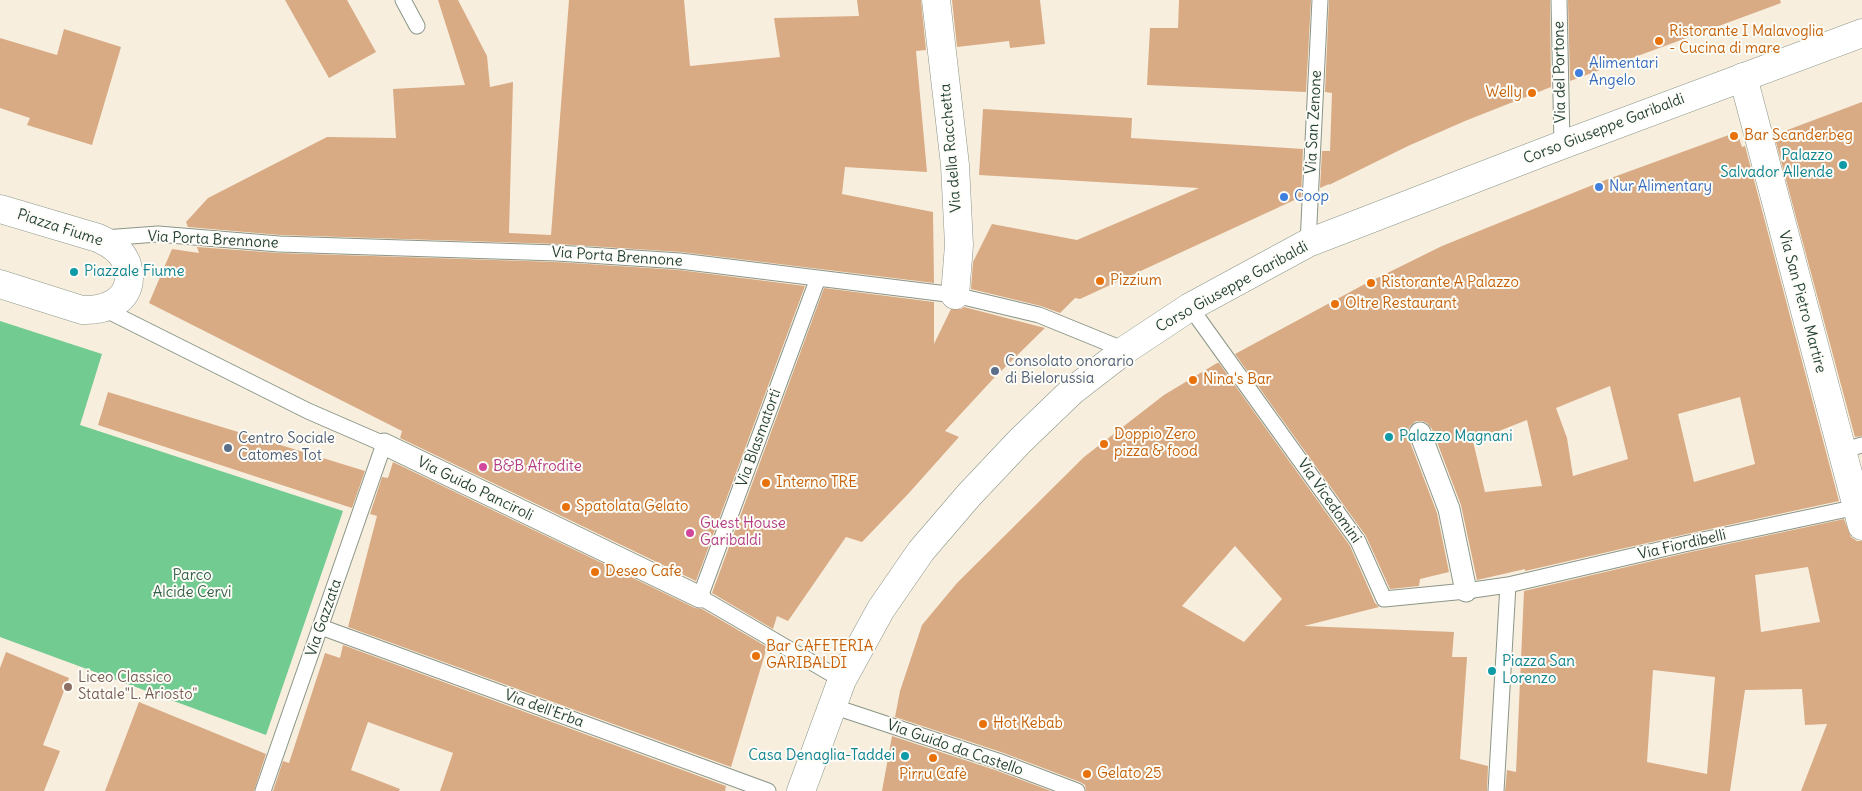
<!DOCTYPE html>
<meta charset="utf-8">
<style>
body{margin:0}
canvas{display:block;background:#f7eedd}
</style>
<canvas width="1862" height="791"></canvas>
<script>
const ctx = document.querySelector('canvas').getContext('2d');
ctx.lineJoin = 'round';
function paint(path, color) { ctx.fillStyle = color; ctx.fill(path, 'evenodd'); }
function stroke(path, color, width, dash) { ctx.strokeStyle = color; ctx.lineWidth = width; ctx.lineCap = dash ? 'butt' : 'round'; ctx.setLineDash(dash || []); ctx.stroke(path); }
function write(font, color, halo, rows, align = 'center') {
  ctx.font = font + ' Delius,sans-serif'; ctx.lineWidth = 4; ctx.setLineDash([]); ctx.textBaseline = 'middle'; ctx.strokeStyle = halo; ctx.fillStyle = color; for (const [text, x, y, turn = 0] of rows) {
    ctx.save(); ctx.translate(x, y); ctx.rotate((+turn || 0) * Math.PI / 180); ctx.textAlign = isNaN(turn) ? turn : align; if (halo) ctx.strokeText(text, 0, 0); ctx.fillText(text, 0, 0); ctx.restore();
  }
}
const green = new Path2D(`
 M 0,321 L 102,354 L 80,425 L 343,511 L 266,735 L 0,637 Z`);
const building = new Path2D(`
 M 285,0 L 347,0 L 376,52 L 329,78 Z
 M 438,0 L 458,0 L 487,56 L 490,87 L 513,82 L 509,233 L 551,235 L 569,0 L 684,0 L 690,66 L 780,57 L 774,18 L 859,16 L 857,0 L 921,0 L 926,50 L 916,51 L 927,172 L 845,167 L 842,194 L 933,212 L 934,283 L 681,252 L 557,244 L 280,235 L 188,227 L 186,222 L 208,198 L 327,137 L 396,138 L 393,89 L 465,85 Z
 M 952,0 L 1040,0 L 1045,44 L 1010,48 L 1009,41 L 957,47 Z
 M 1179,0 L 1311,0 L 1306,92 L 1147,85 L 1150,28 L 1178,28 Z
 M 1329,0 L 1550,0 L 1551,87 L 1465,121 L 1408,146 L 1329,185 L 1329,184 L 1320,188 L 1322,151 L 1330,151 L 1332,93 L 1325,92 Z
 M 1568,0 L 1780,0 L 1781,3 L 1570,81 Z
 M 64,29 L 121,47 L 92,145 L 27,125 L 30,118 L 0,108 L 0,38 L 57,55 Z
 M 1862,102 L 1862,436 L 1855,437 L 1774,135 Z
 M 983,109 L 1132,118 L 1131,138 L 1303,149 L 1301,197 L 1080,299 L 1075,298 L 1060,313 L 1041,306 L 971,289 L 973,262 L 992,224 L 1077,240 L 1199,188 L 979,175 Z
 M 1737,132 L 1742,147 L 1745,146 L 1839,501 L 1682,535 L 1525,571 L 1525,569 L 1477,580 L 1461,505 L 1432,429 L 1427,423 L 1422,421 L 1416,421 L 1410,426 L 1408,431 L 1408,437 L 1437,513 L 1449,572 L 1420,579 L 1419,586 L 1390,589 L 1366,536 L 1235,354 L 1363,285 L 1442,246 L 1600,182 ZM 1610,386 L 1628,459 L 1573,476 L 1567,438 L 1556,408 ZM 1740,397 L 1755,464 L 1694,482 L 1678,414 ZM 1527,420 L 1542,486 L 1485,492 L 1472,437 L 1499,431 Z
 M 197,247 L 279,253 L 557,262 L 679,270 L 805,286 L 696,581 L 400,438 L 402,431 L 149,303 L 172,249 L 199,253 Z
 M 824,288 L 934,302 L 934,344 L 951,309 L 961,309 L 964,307 L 1045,328 L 994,378 L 945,431 L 959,437 L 909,493 L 862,542 L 846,537 L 788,621 L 777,616 L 773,629 L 712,593 Z
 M 1217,363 L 1219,363 L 1350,546 L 1375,603 L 1379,607 L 1304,626 L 1454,632 L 1452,657 L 1467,657 L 1460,759 L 1488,766 L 1487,791 L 1086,791 L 1085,785 L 1080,782 L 1001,752 L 895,717 L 900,691 L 922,625 L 957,583 L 1084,457 L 1164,395 ZM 1235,546 L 1282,599 L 1244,642 L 1182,606 Z
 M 108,392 L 365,471 L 352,508 L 98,425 Z
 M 393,462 L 695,608 L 702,609 L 767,647 L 731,767 L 348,627 L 377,516 L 370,514 L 382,477 L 388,478 Z
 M 1844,519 L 1851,537 L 1857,541 L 1862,541 L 1862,791 L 1801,791 L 1827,724 L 1805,725 L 1802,689 L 1745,690 L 1730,791 L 1505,791 L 1507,770 L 1516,772 L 1524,591 L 1686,553 ZM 1808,567 L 1820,622 L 1761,632 L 1755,575 ZM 1653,670 L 1715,677 L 1707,774 L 1647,762 Z
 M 343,645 L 726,786 L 725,791 L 440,791 L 453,753 L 368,722 L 351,770 L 400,789 L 399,791 L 273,791 L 283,761 L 289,763 L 325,653 L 340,658 Z
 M 6,652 L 69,678 L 43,745 L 60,751 L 44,791 L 0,791 L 0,668 Z
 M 139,702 L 266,754 L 254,791 L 105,791 Z
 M 892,736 L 995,770 L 1051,791 L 882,791 Z`);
const service = new Path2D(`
 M 403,0 L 417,26
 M 1559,0 L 1562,145
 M 104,238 L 158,234 L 279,244 L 557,253 L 680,261 L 955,295 L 1039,315 L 1125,350
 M 1308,243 L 1320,0
 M 818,278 L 700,597 L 842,680
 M 1190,307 L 1358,541 L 1384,599 L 1466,591 L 1508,585 L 1684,544 L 1857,507
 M 102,308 L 308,411 L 384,444 L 263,791
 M 1842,451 L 1862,445
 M 321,627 L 768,791
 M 832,706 L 998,761 L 1077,791
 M 1496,791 L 1508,585`);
const pedestrian = new Path2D(`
 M 1420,433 L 1449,509 L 1466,591
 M 384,444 L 700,597`);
const minor = new Path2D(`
 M 936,0 L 955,165 L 959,245 L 955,295
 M 1743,77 L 1862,526
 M 0,209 L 98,238 C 109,243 120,249 125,260 C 128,264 128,270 129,275 C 130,302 104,311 82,310 L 0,284`);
const tertiary = new Path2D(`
 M 801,791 L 842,680 L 881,609 L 921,551 L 969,495 L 1020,441 L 1072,391 L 1125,350 L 1190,307 L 1308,243 L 1562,145 L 1862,33`);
const markers = [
 [1659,41,5,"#e8710a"],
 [1579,73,5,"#3f7fe0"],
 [1532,93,5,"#e8710a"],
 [1734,136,5,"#e8710a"],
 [1843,165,5,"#0f9aa8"],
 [1599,187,5,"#3f7fe0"],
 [1284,197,5,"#3f7fe0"],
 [74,272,5,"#0f9aa8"],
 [1100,281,5,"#e8710a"],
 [1371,283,5,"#e8710a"],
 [1335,304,5,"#e8710a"],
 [995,371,5,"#5c6f8a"],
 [1193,380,5,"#e8710a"],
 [1389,437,5,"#0f9aa8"],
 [1104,444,5,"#e8710a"],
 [228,448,5,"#5c6f8a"],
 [483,467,5,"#d1479c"],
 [766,483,5,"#e8710a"],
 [566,507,5,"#e8710a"],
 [690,533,5,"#d1479c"],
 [595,572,5,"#e8710a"],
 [756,656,5,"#e8710a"],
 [1492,671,5,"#0f9aa8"],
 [68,687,5,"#8d6e63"],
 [983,724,5,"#e8710a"],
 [905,756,5,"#0f9aa8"],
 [933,758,5,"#e8710a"],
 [1087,774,5,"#e8710a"]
];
const foodNames = [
 ["Ristorante I Malavoglia",1669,32],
 ["- Cucina di mare",1669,49],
 ["Welly",1522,93,"right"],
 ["Bar Scanderbeg",1744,136],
 ["Pizzium",1110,281],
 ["Ristorante A Palazzo",1381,283],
 ["Oltre Restaurant",1345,304],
 ["Nina's Bar",1203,380],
 ["Doppio Zero",1114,435],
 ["pizza & food",1114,452],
 ["Interno TRE",776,483],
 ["Spatolata Gelato",576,507],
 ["Deseo Cafe",605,572],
 ["Bar CAFETERIA",766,647],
 ["GARIBALDI",766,664],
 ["Hot Kebab",993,724],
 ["Gelato 25",1097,774],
 ["Pirru Cafè",933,775,"center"]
];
const shopNames = [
 ["Alimentari",1589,64],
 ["Angelo",1589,81],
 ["Nur Alimentary",1609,187],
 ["Coop",1294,197]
];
const streetNames = [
 ["Via del Portone",1560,72,-91],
 ["Via San Zenone",1314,122,-87],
 ["Corso Giuseppe Garibaldi",1604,129,-21],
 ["Via della Racchetta",951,148,-95],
 ["Piazza Fiume",60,228,18],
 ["Via Porta Brennone",213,240,3],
 ["Via Porta Brennone",617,257,4],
 ["Corso Giuseppe Garibaldi",1232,287,-29],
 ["Via San Pietro Martire",1802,302,75],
 ["Via Blasmatorti",759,438,-70],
 ["Via Guido Panciroli",475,489,26],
 ["Via Vicedomini",1329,501,55],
 ["Via Fiordibelli",1682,545,-13],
 ["Via Gazzata",324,618,-71],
 ["Via dell'Erba",544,709,20],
 ["Via Guido da Castello",955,748,19]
];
const cultureNames = [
 ["Palazzo",1833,156,"right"],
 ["Salvador Allende",1833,173,"right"],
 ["Piazzale Fiume",84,272],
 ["Palazzo Magnani",1399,437],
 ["Piazza San",1502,662],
 ["Lorenzo",1502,679],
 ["Casa Denaglia-Taddei",895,756,"right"]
];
const serviceNames = [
 ["Consolato onorario",1005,362],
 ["di Bielorussia",1005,379],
 ["Centro Sociale",238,439],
 ["Catomes Tot",238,456]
];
const hotelNames = [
 ["B&B Afrodite",493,467],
 ["Guest House",700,524],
 ["Garibaldi",700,541]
];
const parkNames = [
 ["Parco",192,576],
 ["Alcide Cervi",192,593]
];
const educationNames = [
 ["Liceo Classico",78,678],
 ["Statale\"L. Ariosto\"",78,695]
];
paint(green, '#72cb91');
paint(building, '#d9ab85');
stroke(service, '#8b9688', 17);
stroke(pedestrian, '#8b9688', 23);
stroke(minor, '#8b9688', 29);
stroke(tertiary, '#8b9688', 29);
stroke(service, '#fff', 15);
stroke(pedestrian, '#fff', 21);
stroke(minor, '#fff', 28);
stroke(tertiary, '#fff', 28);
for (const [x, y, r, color] of markers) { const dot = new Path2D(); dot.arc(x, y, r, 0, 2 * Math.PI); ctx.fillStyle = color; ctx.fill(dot); stroke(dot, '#fdfcf7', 2); }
write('15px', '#c56008', '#fdfcf7', foodNames, 'left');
write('15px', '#366cbe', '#fdfcf7', shopNames, 'left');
write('15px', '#1f3d34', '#fdfcf7', streetNames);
write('15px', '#0d838f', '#fdfcf7', cultureNames, 'left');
write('15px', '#4e5e75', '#fdfcf7', serviceNames, 'left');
write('15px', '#b23c85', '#fdfcf7', hotelNames, 'left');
write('15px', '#34604b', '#fdfcf7', parkNames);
write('15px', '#785e54', '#fdfcf7', educationNames, 'left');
</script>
